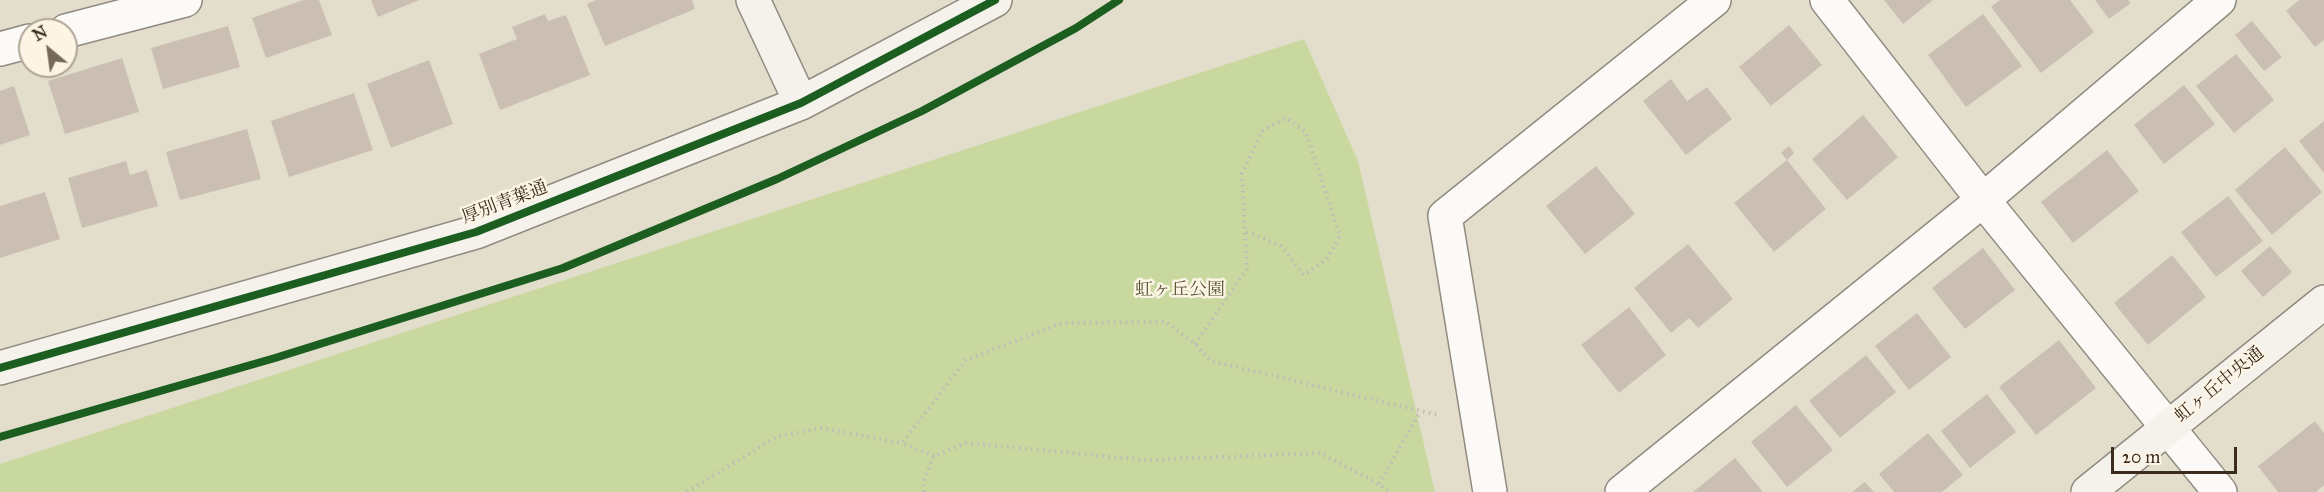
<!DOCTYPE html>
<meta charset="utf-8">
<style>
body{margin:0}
#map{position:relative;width:2324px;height:492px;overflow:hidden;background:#e3decc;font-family:"IM FELL Great Primer",serif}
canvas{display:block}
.north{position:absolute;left:18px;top:18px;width:60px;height:60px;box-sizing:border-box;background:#fcf5e5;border:2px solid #afa495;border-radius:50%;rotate:331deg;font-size:16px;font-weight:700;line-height:24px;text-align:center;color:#3b2a1e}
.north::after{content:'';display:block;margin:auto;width:21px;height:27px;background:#76695b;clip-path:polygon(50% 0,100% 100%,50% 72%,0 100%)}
.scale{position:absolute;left:2111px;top:447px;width:126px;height:27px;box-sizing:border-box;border:3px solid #3b2a1e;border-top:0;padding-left:8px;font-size:18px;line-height:21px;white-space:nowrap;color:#3b2a1e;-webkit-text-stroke:4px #fcf5e5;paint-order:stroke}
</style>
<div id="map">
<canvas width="2324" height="492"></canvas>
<div class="north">N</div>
<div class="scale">20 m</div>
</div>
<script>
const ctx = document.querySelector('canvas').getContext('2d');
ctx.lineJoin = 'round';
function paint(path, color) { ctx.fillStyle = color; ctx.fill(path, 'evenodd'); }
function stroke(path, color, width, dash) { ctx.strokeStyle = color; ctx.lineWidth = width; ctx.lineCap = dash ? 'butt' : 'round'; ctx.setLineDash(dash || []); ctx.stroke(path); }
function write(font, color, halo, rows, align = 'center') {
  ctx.font = font + ' "IM FELL Great Primer","Noto Serif JP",serif'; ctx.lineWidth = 5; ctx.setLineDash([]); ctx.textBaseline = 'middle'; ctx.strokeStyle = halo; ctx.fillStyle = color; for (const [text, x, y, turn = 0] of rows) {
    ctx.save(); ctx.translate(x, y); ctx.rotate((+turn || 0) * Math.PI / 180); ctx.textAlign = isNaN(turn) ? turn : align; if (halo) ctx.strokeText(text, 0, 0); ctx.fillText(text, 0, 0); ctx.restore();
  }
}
const green = new Path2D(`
 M 1304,39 L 1358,161 L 1435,492 L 0,492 L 0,464 Z`);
const building = new Path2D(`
 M 303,0 L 319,0 L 332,35 L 266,58 L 252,18 Z
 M 371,0 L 419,0 L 378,17 Z
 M 596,0 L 692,0 L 695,9 L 605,46 L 587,4 Z
 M 1884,0 L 1933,0 L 1903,24 Z
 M 2000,0 L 2070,0 L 2094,32 L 2041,73 L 1991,7 Z
 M 2095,0 L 2128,0 L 2131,3 L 2109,19 Z
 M 2299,0 L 2324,0 L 2324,40 L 2315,47 L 2286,11 Z
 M 545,14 L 548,21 L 566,15 L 590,75 L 500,110 L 479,54 L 517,39 L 512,27 Z
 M 1983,14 L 2022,66 L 1966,107 L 1928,55 Z
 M 2252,21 L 2282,57 L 2264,71 L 2235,35 Z
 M 1789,25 L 1822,65 L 1771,106 L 1739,67 Z
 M 228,26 L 240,67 L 163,89 L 151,48 Z
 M 2236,54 L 2274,100 L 2234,133 L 2196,86 Z
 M 122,58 L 139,112 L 65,134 L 48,81 Z
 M 429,60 L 453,124 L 391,148 L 367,84 Z
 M 1671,79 L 1687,101 L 1707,87 L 1732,119 L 1686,155 L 1643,101 Z
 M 2184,85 L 2215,124 L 2164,164 L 2134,125 Z
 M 14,86 L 30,135 L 0,145 L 0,91 Z
 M 354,93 L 373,150 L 289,177 L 271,121 Z
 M 1863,115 L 1898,157 L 1847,200 L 1812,159 Z
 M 2324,121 L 2324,173 L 2299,141 Z
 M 247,129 L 261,179 L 180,200 L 166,152 Z
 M 1789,146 L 1794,153 L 1787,160 L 1781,153 Z
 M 2285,147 L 2322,192 L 2272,235 L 2235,190 Z
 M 2107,150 L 2139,191 L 2073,243 L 2041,202 Z
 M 1787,160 L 1826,209 L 1774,252 L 1734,203 Z
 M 126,161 L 130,175 L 147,170 L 158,206 L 82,228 L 68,178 Z
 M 1596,166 L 1635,214 L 1585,254 L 1546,206 Z
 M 45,192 L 60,239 L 0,258 L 0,206 Z
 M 2228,196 L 2263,241 L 2216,277 L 2181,232 Z
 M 1688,244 L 1733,299 L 1698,328 L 1689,318 L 1671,333 L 1634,288 Z
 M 2270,246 L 2292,272 L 2263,297 L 2241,271 Z
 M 1983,248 L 2015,290 L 1965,329 L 1932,288 Z
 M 2172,255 L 2206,297 L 2148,345 L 2114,303 Z
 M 1629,307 L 1666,355 L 1619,393 L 1581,345 Z
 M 1917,313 L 1951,357 L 1909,390 L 1875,346 Z
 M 2059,340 L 2096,388 L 2036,435 L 1999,387 Z
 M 1866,355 L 1896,392 L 1840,438 L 1809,401 Z
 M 1987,394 L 2016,432 L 1970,468 L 1941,431 Z
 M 1796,405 L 1833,450 L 1787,487 L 1751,442 Z
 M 2315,421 L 2324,433 L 2324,485 L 2316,492 L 2278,492 L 2258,466 Z
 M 1928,433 L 1963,475 L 1942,492 L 1894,492 L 1879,474 Z
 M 1735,458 L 1763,492 L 1693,492 Z
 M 1865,482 L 1874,492 L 1852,492 Z`);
const path = new Path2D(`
 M 1195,344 L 1247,269 L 1242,174 L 1262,131 L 1286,118 L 1306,132 L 1340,236 L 1327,259 L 1304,275 L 1281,246 L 1245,231
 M 934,456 L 902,443 L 966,360 L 1062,323 L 1166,322 L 1195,344 L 1211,361 L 1438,415
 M 1379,484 L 1420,412
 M 687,492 L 776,437 L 821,428 L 902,443
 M 924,492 L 923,483 L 934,456 L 966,443 L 1146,460 L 1320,453 L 1379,484 L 1389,492`);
const street = new Path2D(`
 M 1827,0 L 1983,200 L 2220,492
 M 66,31 L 185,0
 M 0,49 L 30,41
 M 1490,492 L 1445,216 L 1714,0
 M 1622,492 L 1983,200 L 2219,0`);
const secondary = new Path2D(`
 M 753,0 L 801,103
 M 0,368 L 476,232 L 801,103 L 995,0
 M 2088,492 L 2324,302`);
const cycleway = new Path2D(`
 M 0,368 L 476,232 L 801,103 L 995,0
 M 0,437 L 275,358 L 563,268 L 777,179 L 922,111 L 1076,28 L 1119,0`);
const streetNames = [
 ["厚別青葉通",505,203,-21],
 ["虹ヶ丘中央通",2220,385,-39]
];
const parkNames = [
 ["虹ヶ丘公園",1180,291]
];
paint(green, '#c9d89f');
paint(building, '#cbbfb4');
stroke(street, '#908a80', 36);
stroke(secondary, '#908a80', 36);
stroke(path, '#bebbb7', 4, [1.5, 4.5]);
stroke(street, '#fbfaf7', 33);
stroke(secondary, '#f5f2ec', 33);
stroke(cycleway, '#1b5e20', 8);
write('18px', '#3b2a1e', '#fcf5e5', streetNames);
write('18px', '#595435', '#fcf5e5', parkNames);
</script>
